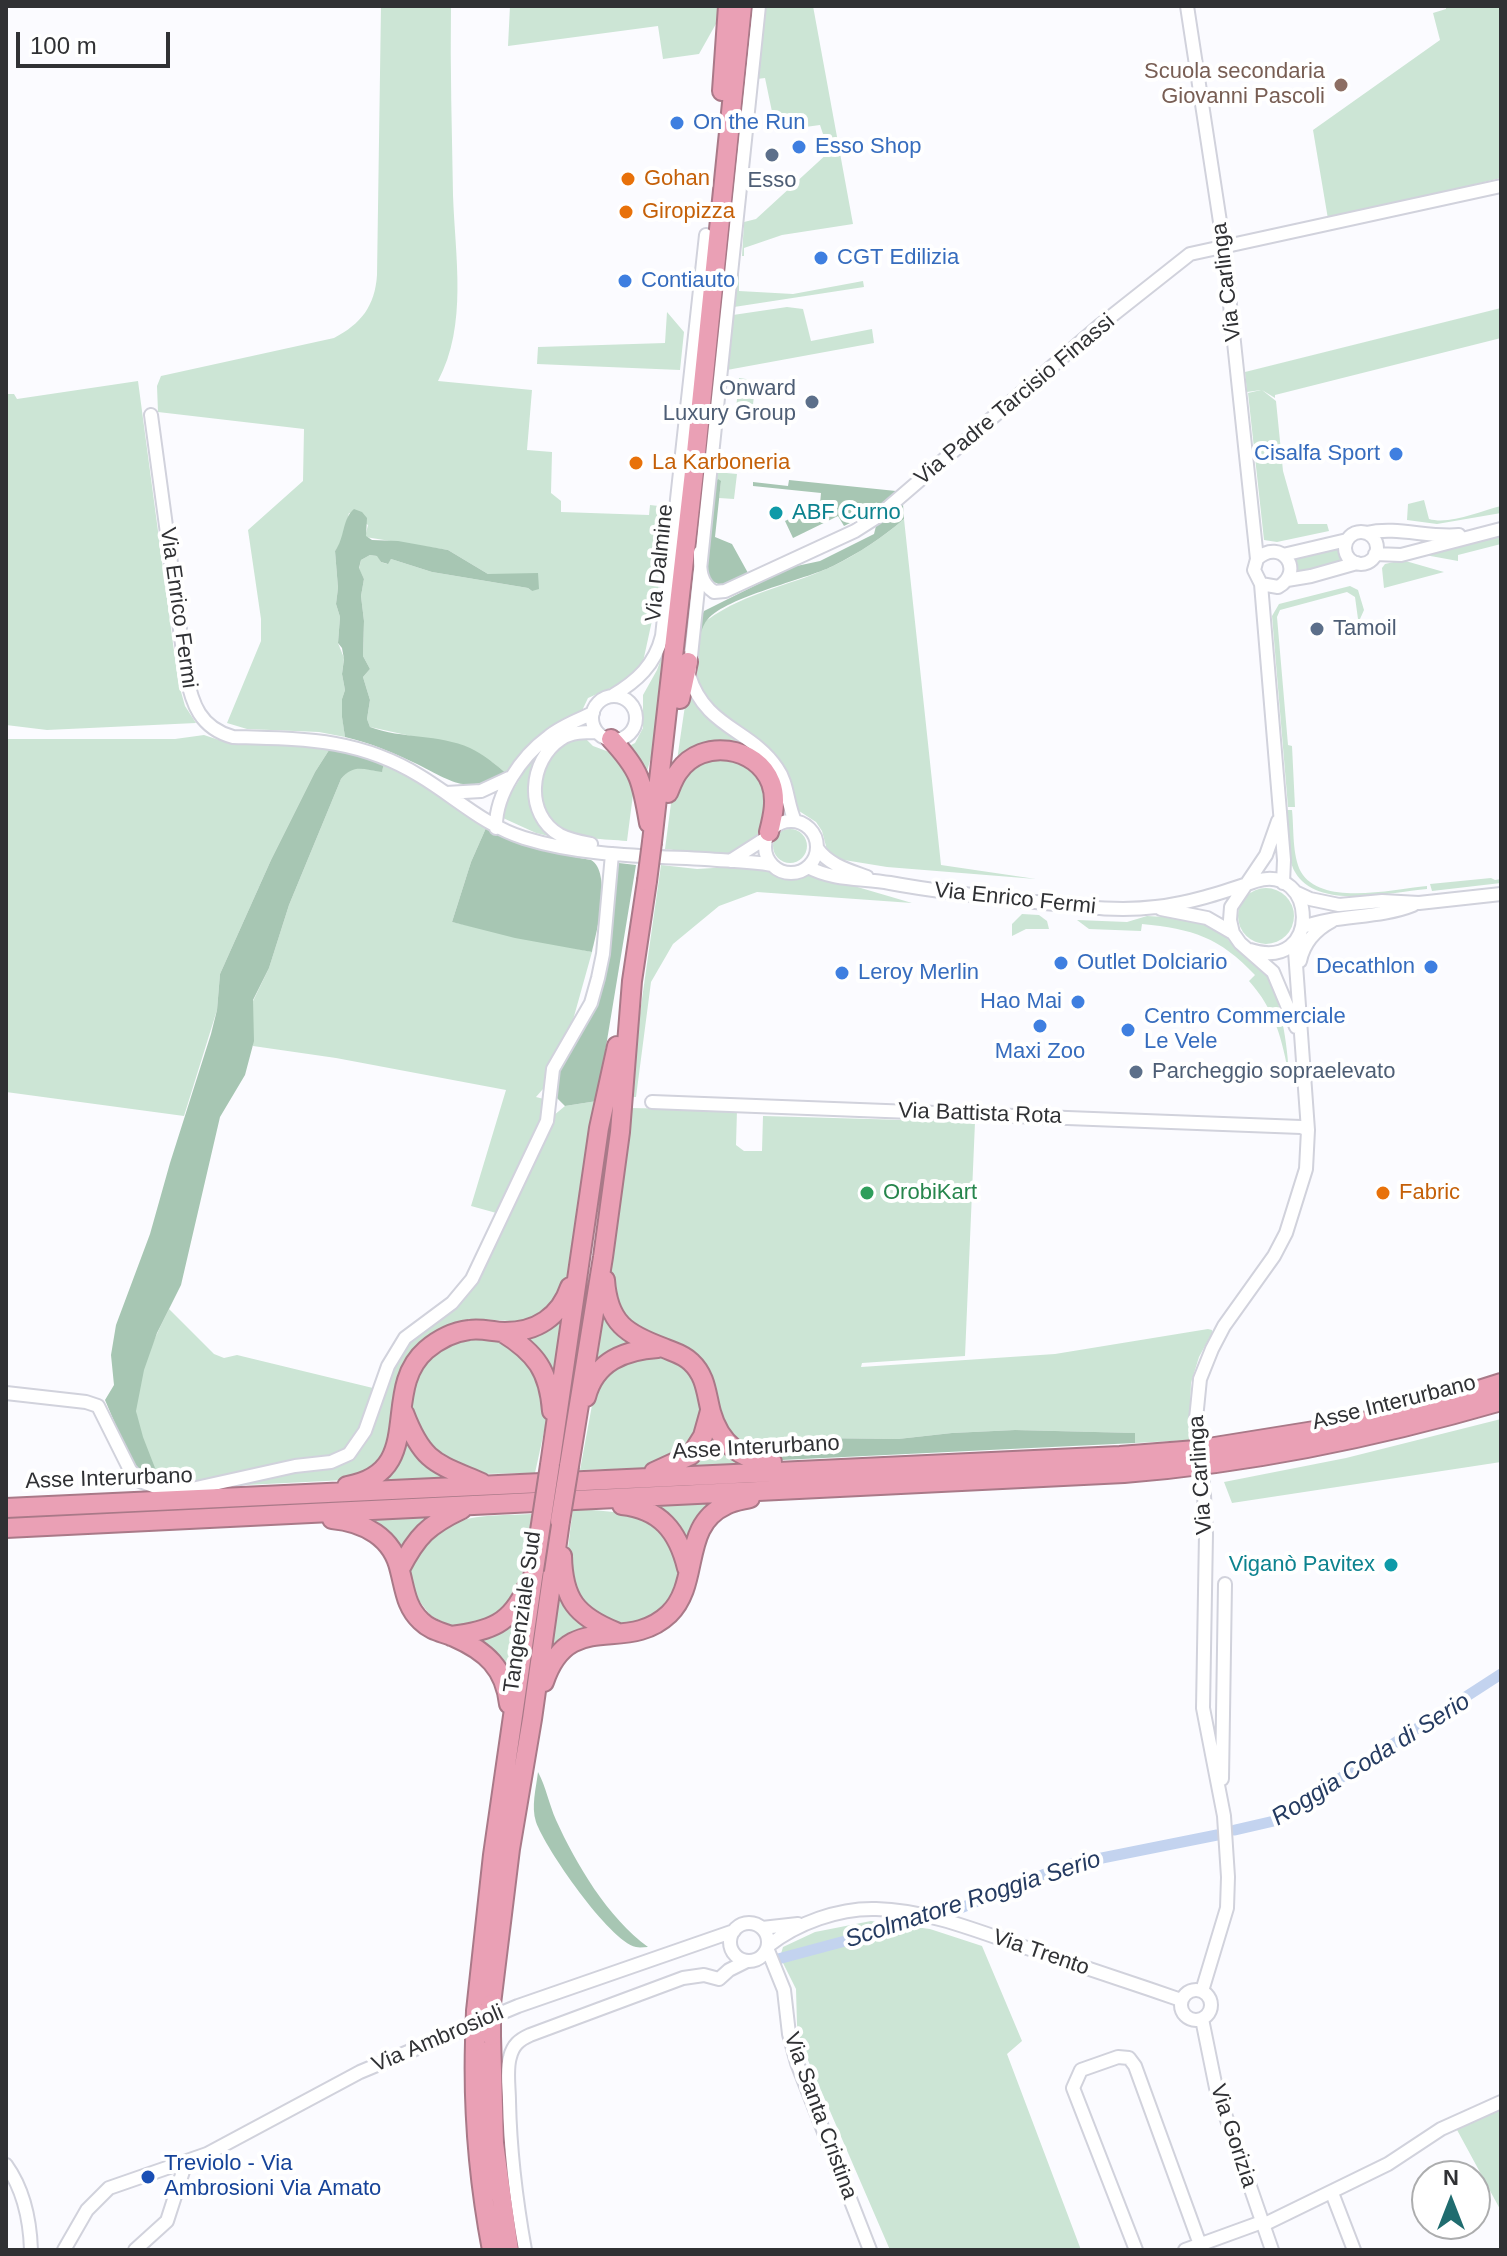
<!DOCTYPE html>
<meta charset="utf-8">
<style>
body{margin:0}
#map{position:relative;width:1507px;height:2256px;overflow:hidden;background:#fbfbff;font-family:Helvetica,sans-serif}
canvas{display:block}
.frame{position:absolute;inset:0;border:8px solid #303134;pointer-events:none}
.north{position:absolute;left:1411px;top:2160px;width:80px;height:80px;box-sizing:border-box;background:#fff;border:2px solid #acadae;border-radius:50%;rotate:0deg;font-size:22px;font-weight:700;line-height:32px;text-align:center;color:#303134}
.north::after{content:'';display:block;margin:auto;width:28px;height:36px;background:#206c6f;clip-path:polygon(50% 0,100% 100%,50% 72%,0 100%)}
.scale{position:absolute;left:16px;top:32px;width:154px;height:36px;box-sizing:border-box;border:4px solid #303134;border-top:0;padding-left:10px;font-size:24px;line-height:28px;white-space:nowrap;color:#303134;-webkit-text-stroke:6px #fff;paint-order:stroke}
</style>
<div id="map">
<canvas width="1507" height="2256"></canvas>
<div class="frame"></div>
<div class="north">N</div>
<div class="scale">100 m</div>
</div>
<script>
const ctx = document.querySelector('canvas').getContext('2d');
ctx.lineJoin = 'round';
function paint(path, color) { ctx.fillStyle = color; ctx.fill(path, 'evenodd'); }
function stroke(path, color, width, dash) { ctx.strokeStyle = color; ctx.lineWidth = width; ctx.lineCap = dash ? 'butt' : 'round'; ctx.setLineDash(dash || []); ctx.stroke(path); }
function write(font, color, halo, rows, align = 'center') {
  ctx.font = font + ' Helvetica,sans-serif'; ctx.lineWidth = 8; ctx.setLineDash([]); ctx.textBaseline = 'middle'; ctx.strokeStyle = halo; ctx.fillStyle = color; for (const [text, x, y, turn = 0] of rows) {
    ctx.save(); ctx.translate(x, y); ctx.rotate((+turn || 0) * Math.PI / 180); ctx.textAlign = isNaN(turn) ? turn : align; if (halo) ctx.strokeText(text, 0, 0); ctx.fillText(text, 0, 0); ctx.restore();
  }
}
const green = new Path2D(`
 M 381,6 L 451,6 C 450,69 452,132 453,195 C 455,256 468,325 438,381 L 532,390 L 527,450 L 552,452 L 551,493 L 561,501 L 561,512 L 649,515 L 650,505 L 667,507 L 658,593 L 643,662 L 627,681 L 588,698 L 580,715 L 542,733 L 507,774 L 492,762 L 420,738 L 370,727 L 367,719 L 370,700 L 363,677 L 370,669 L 363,656 L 364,621 L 361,596 L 364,579 L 359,569 L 361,560 L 370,555 L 378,556 L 381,562 L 387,564 L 391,559 L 432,572 L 528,588 L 532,591 L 538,574 L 488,574 L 448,550 L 365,537 L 368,525 L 349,513 L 342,542 L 335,551 L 338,588 L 336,604 L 340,617 L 338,643 L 344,658 L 342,674 L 345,690 L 342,699 L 342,716 L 345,737 L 319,732 L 247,729 L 227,723 L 261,641 L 261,619 L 248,530 L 303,481 L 304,429 L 158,412 L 157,386 L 161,376 L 334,338 C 361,324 375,306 377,275 Z
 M 510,6 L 701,7 L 726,6 L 699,54 L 663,59 L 658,26 L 508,46 Z
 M 765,6 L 813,6 L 853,224 L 782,235 L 744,248 L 744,256 L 742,256 L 744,222 L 756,219 L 829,152 L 820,125 L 776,131 L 765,78 L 757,79 Z
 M 1446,6 L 1501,6 L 1501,178 L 1328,219 L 1313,130 L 1440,40 L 1433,13 L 1446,9 Z
 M 739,267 L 739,291 L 793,294 L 863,281 L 864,287 L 734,307 Z
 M 787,307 L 803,309 L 811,341 L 872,329 L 874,343 L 727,370 L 733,315 Z
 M 1501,308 L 1501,338 L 1275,395 L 1275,398 L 1262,390 L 1276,401 L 1283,471 L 1298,524 L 1327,524 L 1329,531 L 1277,542 L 1264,540 L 1248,393 L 1261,390 L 1247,392 L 1245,372 Z
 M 667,312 L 684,332 L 680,370 L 537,364 L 538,347 L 665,343 Z
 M 739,378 L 746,379 L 755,387 L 751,422 L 735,420 Z
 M 138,381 L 178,681 L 185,706 L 196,723 L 47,730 L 6,725 L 6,394 L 14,394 L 17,399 Z
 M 716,472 L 737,474 L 734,499 L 719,498 L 721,482 L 714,484 Z
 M 1424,500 L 1429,519 C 1450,525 1480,511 1501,506 L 1501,513 L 1437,524 L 1407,520 L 1408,504 Z
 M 904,519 L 941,865 L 1036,879 L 887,867 L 838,859 L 828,854 L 822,831 L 816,822 L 796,809 L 790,788 L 708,705 L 694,677 L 700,626 C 737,594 787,587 831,567 C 858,554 882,538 904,519 Z
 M 1501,536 L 1501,544 L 1458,555 L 1458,561 L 1425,555 Z
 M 1335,546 L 1345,560 L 1290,575 L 1287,559 Z
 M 1402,560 L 1444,572 L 1384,588 L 1382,568 L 1385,564 Z
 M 1350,586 L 1358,590 L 1364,610 L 1360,619 L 1358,619 L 1355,597 L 1347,592 L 1280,610 L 1277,617 L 1288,745 L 1292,746 L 1295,807 L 1288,807 L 1272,616 L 1279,604 Z
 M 666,645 L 654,748 L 647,771 L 627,747 L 635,743 L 643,728 L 643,695 L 657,670 Z
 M 688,685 C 722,717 784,765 785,814 L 777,815 L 747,749 L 676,767 Z
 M 204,735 L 225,742 L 331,747 L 315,772 L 271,860 L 220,974 L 217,1010 L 184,1116 L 6,1092 L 6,739 L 175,739 Z
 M 584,737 L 593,746 L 620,756 L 635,779 L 627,841 C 604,839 578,840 559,827 C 537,812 533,773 551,754 C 561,744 571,740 584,737 Z
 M 737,754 L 768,786 C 767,798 768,818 763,829 C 745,866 697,852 665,849 L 673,788 L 689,764 Z
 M 531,760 L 534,766 L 530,789 L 561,839 L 536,833 L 503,818 L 503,807 Z
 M 384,763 L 420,782 L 486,828 L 471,862 L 452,922 L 592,952 L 573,1020 L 550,1064 L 543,1089 L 536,1097 L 548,1100 L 544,1119 L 500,1214 L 471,1206 L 506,1090 L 336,1058 L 253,1046 L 253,1001 L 269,968 L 289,905 L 341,779 C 356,760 362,771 382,771 Z
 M 1286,810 L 1292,810 C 1294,828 1292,855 1301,872 C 1322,907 1393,889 1427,886 L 1427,889 C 1391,892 1317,911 1295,872 C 1286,856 1288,829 1286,810 Z
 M773 846a17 17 0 1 1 34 0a17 17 0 1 1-34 0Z
 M 661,865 L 697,869 L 762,865 L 779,876 L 794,878 L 813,874 L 912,903 L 757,892 L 719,906 L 673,944 L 651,982 L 636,1097 L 632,1097 L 640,1013 Z
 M 1491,878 L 1495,880 L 1501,879 L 1501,883 L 1432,891 L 1430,884 Z
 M1238 916a28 28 0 1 1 56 0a28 28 0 1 1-56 0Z
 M 1022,914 L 1039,915 L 1047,921 L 1049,929 L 1026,929 L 1012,936 L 1012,924 Z
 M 1147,916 C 1169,917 1202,918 1220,931 C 1228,938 1234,948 1242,954 C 1249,958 1257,960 1263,967 C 1280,990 1288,1048 1289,1076 C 1282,1039 1275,1010 1249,981 L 1255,975 C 1219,937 1193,929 1142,924 L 1141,931 L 1089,929 L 1077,920 L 1127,922 Z
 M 597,1101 L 569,1274 L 567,1282 L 549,1310 L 525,1322 L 480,1319 L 456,1322 L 431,1333 L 423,1340 L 406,1364 L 395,1431 L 377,1466 L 346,1480 L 226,1486 L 351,1455 L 390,1367 L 408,1340 L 454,1305 L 553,1116 L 565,1106 Z
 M 631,1108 L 737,1110 L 736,1145 L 744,1151 L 762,1151 L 763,1116 L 975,1122 L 965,1356 L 862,1363 L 861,1367 L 1055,1354 L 1208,1329 L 1212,1330 L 1212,1333 L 1199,1357 L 1191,1383 L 1189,1440 L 1135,1443 L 1134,1433 L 1015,1430 L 952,1433 L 898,1439 L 810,1438 L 750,1452 L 726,1432 L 700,1360 L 681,1345 L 643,1333 L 619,1316 L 609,1282 Z
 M 600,1304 L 646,1344 L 592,1369 Z
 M 169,1309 L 214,1354 L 224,1358 L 237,1355 L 377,1389 L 363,1430 L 348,1453 L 197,1484 L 162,1486 C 154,1466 136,1432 136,1410 C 136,1376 154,1339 169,1309 Z
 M 564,1309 L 555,1382 L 517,1334 Z
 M 466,1337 L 496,1339 L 530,1361 L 544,1393 L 547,1418 L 535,1473 L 479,1474 L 435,1456 C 428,1443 415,1426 411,1412 C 409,1404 412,1394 414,1387 C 422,1359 441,1348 466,1337 Z
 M 661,1356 C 700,1373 696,1380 704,1419 L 686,1450 L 648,1468 L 580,1470 L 595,1389 L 624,1358 Z
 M 1501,1419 L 1501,1462 L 1232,1503 L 1224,1482 L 1346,1458 Z
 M 711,1429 L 747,1464 L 683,1467 Z
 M 405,1435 L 459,1481 L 376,1482 Z
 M 728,1498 L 689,1542 L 639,1502 Z
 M 573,1508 C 593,1511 630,1511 647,1520 C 679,1537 689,1585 660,1610 C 650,1619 634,1623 621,1628 L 583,1606 L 566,1564 Z
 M 443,1514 L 401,1558 L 355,1518 Z
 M 532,1514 L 519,1593 L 503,1616 L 463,1629 L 450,1626 L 430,1615 L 417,1598 L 408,1578 C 434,1511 469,1517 532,1514 Z
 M 558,1588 L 601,1631 L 545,1663 Z
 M 523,1609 L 512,1683 C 505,1660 493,1651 472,1641 C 496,1637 507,1626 523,1609 Z
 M 871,1921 L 930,1929 L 982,1946 L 1022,2041 L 1007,2054 L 1081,2250 L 890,2250 L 801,2044 L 797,2025 L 796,1989 L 780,1957 L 783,1947 L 815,1932 Z
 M 1501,2107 L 1501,2211 L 1456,2128 Z`);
const forest = new Path2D(`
 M 718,479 L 721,481 L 715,537 L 732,544 L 748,573 L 723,586 L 709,580 L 705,569 L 714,484 Z
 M 789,480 L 896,491 L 872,512 L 844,526 L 838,516 L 793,538 L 785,521 L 820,504 L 821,493 L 753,486 L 753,482 L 788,486 Z
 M 903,504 L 904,519 C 882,538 859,553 833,566 C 804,580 727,597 708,619 C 704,623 702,629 700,635 L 700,619 L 704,611 L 792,567 L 820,561 L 874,534 L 876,526 Z
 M 354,509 L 362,512 L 367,518 L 366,536 L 372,540 L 398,541 L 448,550 L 488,574 L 538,573 L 539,589 L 532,591 L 528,588 L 432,572 L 391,559 L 388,564 L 381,562 L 377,556 L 370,555 L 361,560 L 359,568 L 364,579 L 361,596 L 364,621 L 363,656 L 370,669 L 363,677 L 370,700 L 367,719 L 370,727 C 402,739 439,734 470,748 C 483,754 495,764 507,774 C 463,793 457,784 417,764 C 394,753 371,743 345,737 L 342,717 L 342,699 L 345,690 L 342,674 L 344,659 L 342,648 L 338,643 L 340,617 L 336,604 L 338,588 L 335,551 C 345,538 342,519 354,509 Z
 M 331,747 L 384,763 L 382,772 C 364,770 354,763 341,779 L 289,905 L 269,968 L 253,1000 L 254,1041 L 245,1075 L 220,1117 L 181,1285 L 157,1333 L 144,1370 L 136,1411 L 143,1437 L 162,1486 L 136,1473 L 105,1400 L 114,1385 L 111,1355 L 116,1325 L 150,1234 L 170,1163 L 211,1034 L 217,1010 L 220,974 L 271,860 L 315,772 Z
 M 486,828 C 519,849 554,853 591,860 C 612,872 597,932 592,952 L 515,938 L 452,922 L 471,862 Z
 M 619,863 L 636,865 L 597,1101 L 565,1106 L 556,1097 C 555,1060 584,1036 597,1003 C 611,968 606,929 612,893 C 613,883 617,873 619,863 Z
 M 1015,1430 L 1135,1433 L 1135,1443 L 782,1460 L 750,1452 L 810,1438 L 898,1439 L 952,1433 Z
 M 538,1772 C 546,1787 549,1804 556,1820 C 576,1864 608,1918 648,1947 C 644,1947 640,1948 636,1947 C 609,1941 545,1848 536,1822 C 531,1806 536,1789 538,1772 Z`);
const canal = new Path2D(`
 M 1235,1830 L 1274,1821 L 1501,1674
 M 778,1959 L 946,1914 L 1067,1865 L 1217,1835`);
const minor = new Path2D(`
 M 759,6 L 689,675 C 705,728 751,729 777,768 C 788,783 787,804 795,821
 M 1187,6 L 1224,248 L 1257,559 L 1254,570 L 1261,584 L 1284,860 L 1283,883
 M 151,415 L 186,674 C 192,704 200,728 233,737 C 303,739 358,738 420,776 C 455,797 485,826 524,838 C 582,856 645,856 705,859 C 727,861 750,861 772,865
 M1345 548a16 16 0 1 1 32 0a16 16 0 1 1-32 0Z
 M 1366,533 C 1398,526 1427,538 1459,535
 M 700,552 C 700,568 699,582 714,592 L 725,591 L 855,531 L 877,517 L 1099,326 L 1190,254 L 1501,186
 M 1375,554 L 1401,555 L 1501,529
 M 1283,555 L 1347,540
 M 1257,559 C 1281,537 1306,571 1278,587 L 1261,584
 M 1287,580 L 1311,576 L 1357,563
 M 612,696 C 637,681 655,665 662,636 L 706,235
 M592 718a22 22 0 1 1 44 0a22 22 0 1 1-44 0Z
 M 446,793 L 481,791 L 509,778
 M765 847a26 26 0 1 1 52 0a26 26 0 1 1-52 0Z
 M 1278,821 L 1266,855 L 1231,907 L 1230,920 L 1233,933 L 1240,943 L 1273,972 L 1296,1027
 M 496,828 C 495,794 522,756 548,737 C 561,726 578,720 593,713
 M 591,844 C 581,842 570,840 560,835 C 524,815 529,760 561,739 C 571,732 585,732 597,732
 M 817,848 C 829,865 848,870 867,877
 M 730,861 L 766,838
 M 808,867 C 834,881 862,878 890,883 C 938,892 986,897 1035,902 C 1075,906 1116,912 1156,907 C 1191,903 1223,892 1256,881 C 1316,862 1323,973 1250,950
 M 1295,892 L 1310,899 L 1339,905 L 1382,901 L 1419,903 L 1501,894
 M 1161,909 L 1207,918 L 1233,933
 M 1303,927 C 1338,914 1378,919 1413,905
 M 1300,961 C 1304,942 1315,930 1332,921
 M 652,1102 L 1301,1127 L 1308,1130
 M 6,1393 L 86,1402 L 98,1406 L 130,1470 L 140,1481 L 158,1488 L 187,1490 L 295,1466 L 331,1462 L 349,1454 L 365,1431 L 388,1366 L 405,1338 L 452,1303 L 472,1279 L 547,1121 L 553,1069 L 591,1003 L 598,978 L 603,954 L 612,854
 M 1196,1419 L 1200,1379 L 1212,1349 L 1224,1326 L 1274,1256 L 1286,1233 L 1306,1169 L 1308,1130 L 1295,951 L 1297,939
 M 1222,1779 L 1225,1584
 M730 1942a19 19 0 1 1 38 0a19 19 0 1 1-38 0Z
 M 762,1928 L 798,1924
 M 768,1946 C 797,1923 839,1908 876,1909 C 926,1910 978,1931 1024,1947 C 1077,1965 1129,1982 1181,2000
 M 767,1948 L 784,1990 L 789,2034 L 797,2063 L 870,2250
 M1181 2005a15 15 0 1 1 30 0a15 15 0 1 1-30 0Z
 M 1202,1991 L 1227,1908 L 1228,1877 L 1224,1816 L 1203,1708 L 1206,1534 L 1204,1495
 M 1202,2019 L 1216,2088 L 1272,2250
 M 6,2165 C 24,2190 30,2220 31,2250
 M 1332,2193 L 1354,2250
 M 1263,2225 L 1388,2164 L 1441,2129 L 1501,2102
 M 64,2250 L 87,2210 L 109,2188 L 207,2154 L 360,2072 L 518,2006 L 734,1931
 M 135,2250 L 167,2221 L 186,2162
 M 525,2250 C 516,2200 510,2151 509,2101 C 509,2087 506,2070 510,2057 C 513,2045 519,2040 530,2035 L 683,1978 L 704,1975 L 719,1979 L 729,1970 L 747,1961
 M 1136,2250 L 1073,2088 L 1081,2070 L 1118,2057 L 1129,2058 L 1135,2066 L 1202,2250
 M 1185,2250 L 1262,2222`);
const highway = new Path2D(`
 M 722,91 L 728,6
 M 680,699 L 688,662
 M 611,739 C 640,770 642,781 649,823
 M 668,793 C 671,786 674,777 679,771 C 702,738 757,746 771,783 C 777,799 773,816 769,832
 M 652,842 L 694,472 L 742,6
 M 605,1280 C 608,1323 626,1334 664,1348 C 673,1352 683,1354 691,1362 C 706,1376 706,1393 711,1412 C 720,1444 741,1460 772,1462
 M 502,1332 C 536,1353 549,1371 552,1411
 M 586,1397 C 595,1362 624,1350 658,1348
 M 404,1413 C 423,1463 436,1463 482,1483
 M 550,1465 L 599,1128 L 617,1046
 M 569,1466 L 603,1257 L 620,1132 L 632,981 L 647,881
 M 654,1472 L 691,1455 L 703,1436 L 710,1411
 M 347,1486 C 428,1472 379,1391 426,1350 C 439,1339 452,1332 469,1330 C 482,1328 493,1332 505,1332 C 536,1332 560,1317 570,1287
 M 622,1505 C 660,1509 678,1531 687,1568
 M 6,1508 L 1120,1456 L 1196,1450 L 1339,1427 L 1406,1413 L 1501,1383
 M 332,1519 C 364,1522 393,1537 400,1571 C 405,1590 406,1607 421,1621 C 431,1631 442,1632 454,1637 C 486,1651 505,1668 509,1704
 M 6,1528 L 1124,1473 C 1252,1463 1377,1437 1501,1401
 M 562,1556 C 563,1599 576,1616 616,1632
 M 400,1569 C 417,1536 428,1525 462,1509
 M 451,1636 C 490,1631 511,1624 527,1587
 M 544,1682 C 569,1607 626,1655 669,1614 C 701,1583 680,1526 726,1505 C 733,1501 742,1500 750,1498
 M 491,2004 L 510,1849 L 532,1719 L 560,1521
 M 476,2011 L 493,1855 L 534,1570
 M 491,2036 L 494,2143 L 509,2250
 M 475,2042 C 473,2112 479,2182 492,2250`);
const minorBridge = new Path2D(`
 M 1196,1419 L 1204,1495`);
const highwayBridge = new Path2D(`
 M 647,881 L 652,842
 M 560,1521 L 569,1466
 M 534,1570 L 550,1465
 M 491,2036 L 491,2004
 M 475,2042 L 476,2011`);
const markers = [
 [1341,85,8,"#8d6e63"],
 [677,123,8,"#3f7fe0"],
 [799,147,8,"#3f7fe0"],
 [772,155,8,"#5c6f8a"],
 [628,179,8,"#e8710a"],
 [626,212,8,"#e8710a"],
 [821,258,8,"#3f7fe0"],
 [625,281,8,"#3f7fe0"],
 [812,402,8,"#5c6f8a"],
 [1396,454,8,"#3f7fe0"],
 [636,463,8,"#e8710a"],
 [776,513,8,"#0f9aa8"],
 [1317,629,8,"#5c6f8a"],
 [1061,963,8,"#3f7fe0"],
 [1431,967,8,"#3f7fe0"],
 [842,973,8,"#3f7fe0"],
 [1078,1002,8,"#3f7fe0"],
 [1040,1026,8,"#3f7fe0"],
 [1128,1030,8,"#3f7fe0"],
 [1136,1072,8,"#5c6f8a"],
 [867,1193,8,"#2e9e5b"],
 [1383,1193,8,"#e8710a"],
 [1391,1565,8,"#0f9aa8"],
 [148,2177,8,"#1a4fb4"]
];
const educationNames = [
 ["Scuola secondaria",1325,72],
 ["Giovanni Pascoli",1325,97]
];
const shopNames = [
 ["On the Run",693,123],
 ["Esso Shop",815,147],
 ["CGT Edilizia",837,258],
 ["Contiauto",641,281],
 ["Cisalfa Sport",1380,454,"right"],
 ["Outlet Dolciario",1077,963],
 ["Decathlon",1415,967,"right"],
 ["Leroy Merlin",858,973],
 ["Hao Mai",1062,1002,"right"],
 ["Centro Commerciale",1144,1017],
 ["Le Vele",1144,1042],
 ["Maxi Zoo",1040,1052,"center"]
];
const foodNames = [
 ["Gohan",644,179],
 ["Giropizza",642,212],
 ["La Karboneria",652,463],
 ["Fabric",1399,1193]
];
const serviceNames = [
 ["Esso",772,181,"center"],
 ["Onward",796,389,"right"],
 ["Luxury Group",796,414,"right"],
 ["Tamoil",1333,629],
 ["Parcheggio sopraelevato",1152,1072]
];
const streetNames = [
 ["Via Carlinga",1227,282,-97],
 ["Via Padre Tarcisio Finassi",1015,400,-40],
 ["Via Dalmine",660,563,-84],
 ["Via Enrico Fermi",178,608,82],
 ["Via Enrico Fermi",1015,899,6],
 ["Via Battista Rota",980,1114,2],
 ["Asse Interurbano",1394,1403,-14],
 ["Asse Interurbano",756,1448,-3],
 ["Via Carlinga",1201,1475,-94],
 ["Asse Interurbano",109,1479,-2],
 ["Tangenziale Sud",523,1612,-82],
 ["Via Trento",1041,1953,19],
 ["Via Ambrosioli",438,2039,-23],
 ["Via Santa Cristina",820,2116,70],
 ["Via Gorizia",1233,2136,72]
];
const cultureNames = [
 ["ABF Curno",792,513],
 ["Viganò Pavitex",1375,1565,"right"]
];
const leisureNames = [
 ["OrobiKart",883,1193]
];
const transitNames = [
 ["Treviolo - Via",164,2164],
 ["Ambrosioni Via Amato",164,2189]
];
const waterNames = [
 ["Roggia Coda di Serio",1371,1760,-32],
 ["Scolmatore Roggia Serio",973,1900,-18]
];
paint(green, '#cce5d5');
paint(forest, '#a7c6b3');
stroke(canal, '#c3d3ef', 11);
stroke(minor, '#d1d2dc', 16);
stroke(highway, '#a97988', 22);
stroke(minor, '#fff', 12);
stroke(highway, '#eaa0b5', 18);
stroke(minorBridge, '#d1d2dc', 16, []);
stroke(highwayBridge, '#a97988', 22, []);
stroke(minorBridge, '#fff', 12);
stroke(highwayBridge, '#eaa0b5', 18);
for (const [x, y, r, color] of markers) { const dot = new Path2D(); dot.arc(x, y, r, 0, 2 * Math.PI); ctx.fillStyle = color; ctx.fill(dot); stroke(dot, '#fff', 3); }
write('22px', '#785e54', '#fff', educationNames, 'right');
write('22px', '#366cbe', '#fff', shopNames, 'left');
write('22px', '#c56008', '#fff', foodNames, 'left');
write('22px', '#4e5e75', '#fff', serviceNames, 'left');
write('22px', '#303134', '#fff', streetNames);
write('22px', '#0d838f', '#fff', cultureNames, 'left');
write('22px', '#27864d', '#fff', leisureNames, 'left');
write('22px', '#164399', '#fff', transitNames, 'left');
write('italic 24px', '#253b61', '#fff', waterNames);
</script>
